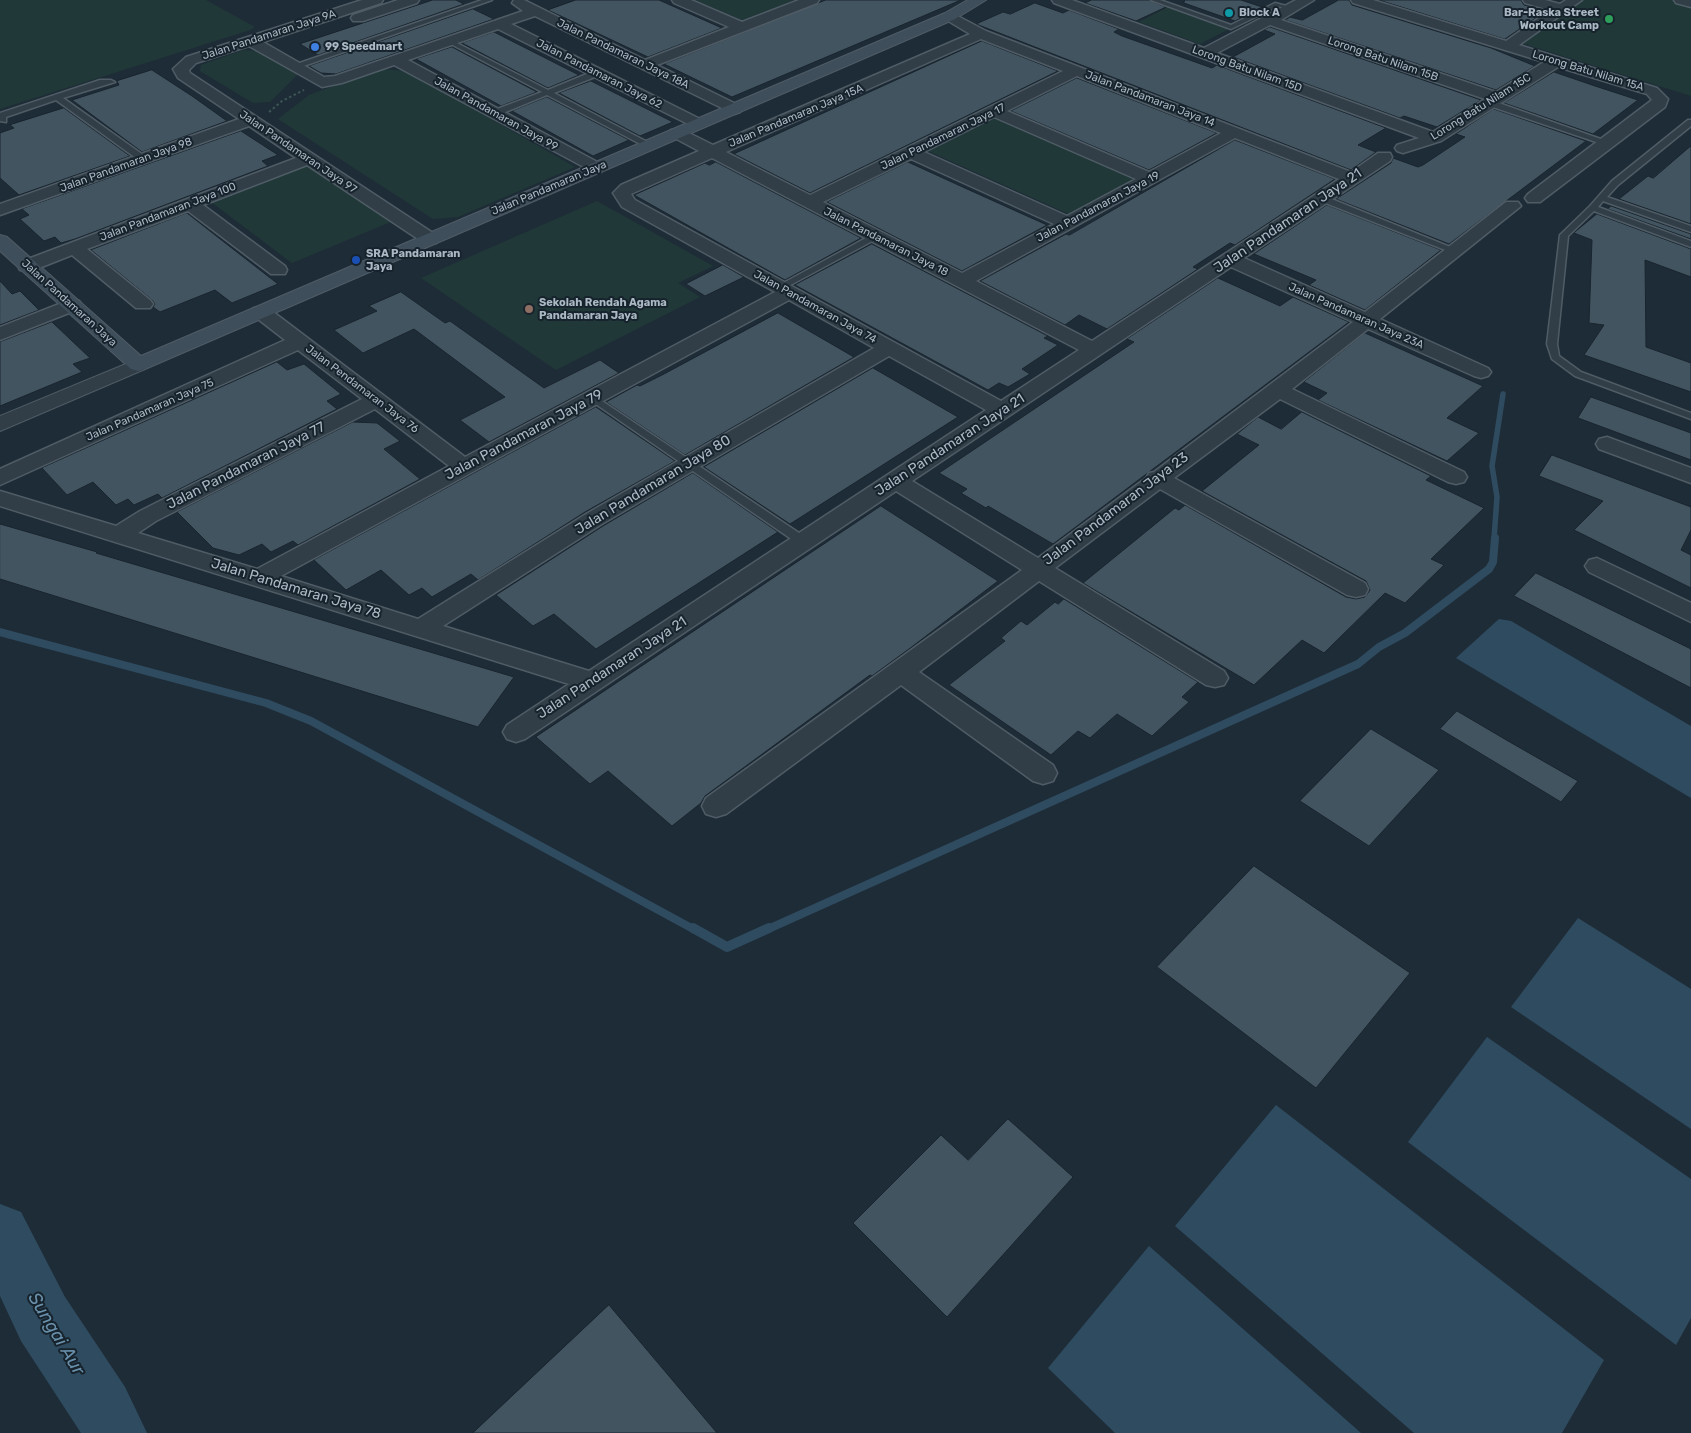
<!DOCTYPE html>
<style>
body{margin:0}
canvas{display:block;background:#1e2c37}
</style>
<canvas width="1691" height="1433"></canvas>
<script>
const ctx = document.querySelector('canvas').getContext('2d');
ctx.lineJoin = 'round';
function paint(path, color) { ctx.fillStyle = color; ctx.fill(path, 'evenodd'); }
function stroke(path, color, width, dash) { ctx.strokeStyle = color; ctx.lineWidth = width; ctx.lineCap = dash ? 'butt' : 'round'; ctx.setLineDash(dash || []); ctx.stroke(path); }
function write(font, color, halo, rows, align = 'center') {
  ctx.font = font + ' Rubik,sans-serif'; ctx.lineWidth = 4; ctx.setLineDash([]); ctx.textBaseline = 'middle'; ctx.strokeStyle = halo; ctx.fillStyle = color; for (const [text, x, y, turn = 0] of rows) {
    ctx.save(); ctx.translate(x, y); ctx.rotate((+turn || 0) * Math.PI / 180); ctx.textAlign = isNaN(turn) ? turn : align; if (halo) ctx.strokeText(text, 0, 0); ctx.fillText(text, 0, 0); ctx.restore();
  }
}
const green = new Path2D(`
 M 0,0 L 206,0 L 255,27 L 250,30 L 0,109 Z
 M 695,0 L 792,0 L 792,1 L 742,20 Z
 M 1580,0 L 1674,0 L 1691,5 L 1691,96 L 1518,42 Z
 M 1168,7 L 1229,29 L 1200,44 L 1139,22 Z
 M 244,50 L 256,51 L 298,74 L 270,102 L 253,103 L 200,71 L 201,65 Z
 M 380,69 L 407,71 L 575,167 L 458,217 L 433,219 L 278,119 L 309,95 Z
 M 994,118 L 1136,177 L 1071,215 L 928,151 Z
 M 305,162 L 393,221 L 292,263 L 207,199 Z
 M 597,201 L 713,266 L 678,283 L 700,297 L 556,370 L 421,278 Z`);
const water = new Path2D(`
 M 1499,619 L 1511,621 L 1691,726 L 1691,798 L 1456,658 Z
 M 1578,918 L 1691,989 L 1691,1129 L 1511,1007 Z
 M 1487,1037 L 1691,1179 L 1691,1318 L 1676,1345 L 1408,1142 Z
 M 1276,1105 L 1604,1360 L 1562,1433 L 1414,1433 L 1175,1226 Z
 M 1149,1246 L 1361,1433 L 1115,1433 L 1048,1368 Z`);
const streamFar2 = new Path2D(`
 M 1494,539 L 1497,497 L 1492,466 L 1503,394`);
const streamFar1 = new Path2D(`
 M 0,632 L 266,703 L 311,721 L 695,930
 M 766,930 L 1358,664 L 1379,647 L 1405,633 L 1489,569 L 1493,562 L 1495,538`);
const stream = new Path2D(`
 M 693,928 L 727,947 L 769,928`);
const river = new Path2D(`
 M 0,1204 L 21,1212 L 65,1297 L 125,1387 L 147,1433 L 81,1433 L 21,1341 L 0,1296 Z`);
const building = new Path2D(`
 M 433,0 L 456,0 L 464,4 L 318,55 L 300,44 Z
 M 576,0 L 659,0 L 722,28 L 648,57 L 548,10 Z
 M 826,0 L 961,0 L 732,97 L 664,64 Z
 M 1092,0 L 1149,0 L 1166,7 L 1136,21 L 1085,3 Z
 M 1185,0 L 1241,0 L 1262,7 L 1235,21 L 1184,3 Z
 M 1339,0 L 1349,0 L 1352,5 L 1491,48 L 1535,66 L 1496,90 L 1285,20 L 1290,17 L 1302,20 Z
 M 1379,0 L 1521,0 L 1524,5 L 1546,11 L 1505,39 Z
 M 1035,3 L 1063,13 L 1069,10 L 1119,29 L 1114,32 L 1122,36 L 1212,68 L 1217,65 L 1386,128 L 1358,145 L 1376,152 L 1351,170 L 976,24 L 1003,12 L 1010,14 Z
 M 473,9 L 494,19 L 336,74 L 321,73 L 309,66 Z
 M 1270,27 L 1481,100 L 1437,127 L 1404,116 L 1400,118 L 1233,57 L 1275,34 L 1264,30 Z
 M 494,32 L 565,68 L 579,75 L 548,88 L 462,43 Z
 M 982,41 L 1058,71 L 810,193 L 734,154 Z
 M 452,47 L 537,92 L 501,106 L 416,59 Z
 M 152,70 L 192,96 L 227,121 L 142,152 L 72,100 L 119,85 L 117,81 Z
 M 1554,72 L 1595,86 L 1638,100 L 1593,134 L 1504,103 Z
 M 1077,78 L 1217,133 L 1149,170 L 1011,111 Z
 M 591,81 L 673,122 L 640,136 L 559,93 Z
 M 547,97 L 629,140 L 593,156 L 512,111 Z
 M 64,108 L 130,156 L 19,195 L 0,178 L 0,133 L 14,128 L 10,125 Z
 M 1494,109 L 1586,141 L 1449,244 L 1336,199 L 1391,163 L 1393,158 L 1418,167 L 1423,165 L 1465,137 L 1456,134 Z
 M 241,131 L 278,155 L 262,161 L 268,166 L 75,239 L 61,243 L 55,237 L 44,241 L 20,219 L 29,215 L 22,209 Z
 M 1235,140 L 1335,179 L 1235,245 L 1230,243 L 1193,267 L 1198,269 L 1107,329 L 1079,315 L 1065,325 L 980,281 L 1066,234 L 1069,235 Z
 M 1691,146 L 1691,224 L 1619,199 L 1648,176 L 1653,178 Z
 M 716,162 L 861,238 L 785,280 L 634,195 L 705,163 L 709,165 Z
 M 908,162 L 967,189 L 1047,225 L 962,271 L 827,202 Z
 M 1327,205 L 1441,250 L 1365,310 L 1309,285 L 1316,280 L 1254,254 Z
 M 1611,206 L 1691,234 L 1691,239 L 1608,209 Z
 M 187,213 L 215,235 L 278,284 L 232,303 L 215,290 L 160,312 L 153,307 L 155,304 L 151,299 L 91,250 Z
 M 1597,214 L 1691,249 L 1691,277 L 1645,260 L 1646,347 L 1691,363 L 1691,392 L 1584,355 L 1604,325 L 1589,323 L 1592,240 L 1574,233 Z
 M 872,244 L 1048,336 L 1044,338 L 1058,345 L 1022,369 L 1030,374 L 1008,387 L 999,383 L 988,390 L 795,285 Z
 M 723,265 L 744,277 L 705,296 L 686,284 Z
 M 1218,278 L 1280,306 L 1293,297 L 1349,322 L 1053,544 L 988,506 L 986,508 L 961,493 L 967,489 L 939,473 L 1134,342 L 1127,339 Z
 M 0,281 L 12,294 L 20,291 L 39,310 L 0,325 Z
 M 401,292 L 445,323 L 450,321 L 544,388 L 600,360 L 619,373 L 489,442 L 460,420 L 505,397 L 414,329 L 363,353 L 334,330 L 377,311 L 369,306 Z
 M 778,313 L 854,357 L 685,455 L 606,402 L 637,385 L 640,386 L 664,374 Z
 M 52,322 L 90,358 L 73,364 L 82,372 L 0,406 L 0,342 Z
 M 1365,333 L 1483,386 L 1447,418 L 1479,433 L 1447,461 L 1318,400 L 1327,393 L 1304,382 Z
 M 277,362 L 287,370 L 304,364 L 341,394 L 327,401 L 337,409 L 162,498 L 158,494 L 134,505 L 128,499 L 116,505 L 93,482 L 67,495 L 42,468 Z
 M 873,368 L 958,417 L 790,524 L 704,467 Z
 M 1591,397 L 1691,433 L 1691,460 L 1578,418 Z
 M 596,407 L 675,461 L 585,512 L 478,580 L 471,574 L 432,597 L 422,588 L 409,595 L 381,570 L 346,590 L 314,560 Z
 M 1302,412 L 1431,476 L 1426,480 L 1484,508 L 1431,559 L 1444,565 L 1405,603 L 1385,593 L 1324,653 L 1302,640 L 1254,685 L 1083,583 L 1175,508 L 1179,510 L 1185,505 L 1346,597 L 1356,599 L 1365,597 L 1370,590 L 1366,581 L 1202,491 L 1259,445 L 1237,434 L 1258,417 L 1281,429 Z
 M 353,422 L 377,423 L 400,441 L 384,449 L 420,479 L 298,545 L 293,541 L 271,552 L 262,544 L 239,555 L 213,548 L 177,512 Z
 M 1552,455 L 1691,507 L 1691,530 L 1681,550 L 1691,555 L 1691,588 L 1574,530 L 1603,501 L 1539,476 Z
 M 693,473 L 778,532 L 596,649 L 554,614 L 533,626 L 496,595 L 603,526 Z
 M 881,506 L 998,581 L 913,646 L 872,676 L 870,675 L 705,796 L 701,803 L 672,826 L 608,771 L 590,784 L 536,737 Z
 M 0,524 L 97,552 L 96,553 L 514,677 L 478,727 L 0,579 Z
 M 1536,573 L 1691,649 L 1691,688 L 1514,596 Z
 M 1064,599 L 1198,682 L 1182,697 L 1189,702 L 1152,736 L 1117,714 L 1090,738 L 1078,731 L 1051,755 L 949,685 L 1005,641 L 1001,638 L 1021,621 L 1027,625 L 1055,602 L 1058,604 Z
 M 1457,711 L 1508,741 L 1578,781 L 1561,802 L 1440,729 Z
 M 1371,729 L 1439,770 L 1369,846 L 1300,801 Z
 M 1254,866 L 1410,973 L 1316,1088 L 1157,967 Z
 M 1008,1119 L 1073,1177 L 947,1317 L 853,1223 L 941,1135 L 968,1160 Z
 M 609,1305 L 717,1433 L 473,1433 Z`);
const path = new Path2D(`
 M 269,112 L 282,101 L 304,90`);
const service = new Path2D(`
 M 482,0 L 492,0 L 298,68 L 291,66 Z
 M 1151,0 L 1160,0 L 1231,25 L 1275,3 L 1294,8 L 1291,10 L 1278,6 L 1231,29 Z
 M 447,40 L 451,40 L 548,90 L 594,71 L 600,71 L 600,75 L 554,93 L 653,145 L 646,147 L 547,95 L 498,115 L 492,115 L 492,111 L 542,92 L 447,42 Z
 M 100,80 L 111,80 L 115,82 L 63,98 L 146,157 L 146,161 L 140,161 L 56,100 L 6,117 L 6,122 L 0,121 L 0,113 Z
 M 1487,101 L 1493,101 L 1612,143 L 1605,145 L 1487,105 Z
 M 1688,120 L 1691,120 L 1691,126 L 1618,185 L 1607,197 L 1691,226 L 1691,232 L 1603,201 L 1598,207 L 1691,241 L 1691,247 L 1594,211 L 1568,236 L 1557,344 L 1559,356 L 1581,372 L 1691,413 L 1691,419 L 1575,376 L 1552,359 L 1547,344 L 1560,235 L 1590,206 L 1612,181 Z
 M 1318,196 L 1324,196 L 1460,251 L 1453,253 L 1318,200 Z
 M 875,233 L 878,234 L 878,238 L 783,289 L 776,287 Z
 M 593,395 L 808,539 L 810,542 L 808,545 L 800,545 L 590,400 L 588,398 Z`);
const minor = new Path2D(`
 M 362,0 L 383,0 L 381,3 L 263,42 L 324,77 L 335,76 L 523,11 L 512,3 L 514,0 L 524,0 L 645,60 L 729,27 L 674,3 L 672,0 L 691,0 L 742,22 L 799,0 L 819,0 L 817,3 L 657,65 L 740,106 L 742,109 L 740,112 L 734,114 L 535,16 L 511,24 L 704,121 L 706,124 L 698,129 L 498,29 L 408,60 L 601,164 L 603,168 L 601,172 L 595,173 L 394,65 L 342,83 L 322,87 L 249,46 L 196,63 L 189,70 L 190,73 L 436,235 L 439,239 L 436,243 L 424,243 L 307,165 L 203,205 L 285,266 L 287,270 L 285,274 L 271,274 L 188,211 L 87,249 L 150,300 L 153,304 L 150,308 L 136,308 L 72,255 L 34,270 L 20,270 L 18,266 L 20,262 L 296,158 L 249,126 L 0,215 L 0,204 L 239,119 L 178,78 L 173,69 L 186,57 Z
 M 398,0 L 419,0 L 417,3 L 363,21 L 353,21 L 351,18 L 353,15 Z
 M 1052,0 L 1072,0 L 1204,48 L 1296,0 L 1314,0 L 1281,20 L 1496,92 L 1544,62 L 1353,3 L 1351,0 L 1373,0 L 1506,41 L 1550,10 L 1525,3 L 1523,0 L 1545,0 L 1560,4 L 1566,0 L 1582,0 L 1519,45 L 1657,88 L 1668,99 L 1665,107 L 1540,202 L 1528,202 L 1525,198 L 1528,194 L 1652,100 L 1647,94 L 1558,67 L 1441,141 L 1403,153 L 1397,151 L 1395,148 L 1397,145 L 1419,138 L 1054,3 ZM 1270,25 L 1485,99 L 1433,132 L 1217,53 Z
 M 1674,0 L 1691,0 L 1691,7 L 1676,3 Z
 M 950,12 L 986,31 L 1351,172 L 1378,153 L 1390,153 L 1392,157 L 1390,161 L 1244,258 L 1365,312 L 1506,202 L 1518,202 L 1521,206 L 1380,319 L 1488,368 L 1491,372 L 1488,376 L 1481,378 L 1474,376 L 1368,329 L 1292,389 L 1464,472 L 1467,477 L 1464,482 L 1456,484 L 1448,482 L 1280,399 L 1174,478 L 1365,583 L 1368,589 L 1365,595 L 1356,597 L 1347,595 L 1160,489 L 1055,568 L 1224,671 L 1228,678 L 1224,685 L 1215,687 L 1206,685 L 1039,581 L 919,672 L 1053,765 L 1057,773 L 1053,781 L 1043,784 L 1033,781 L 901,685 L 726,814 L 716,817 L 706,814 L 702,806 L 706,798 L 1022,570 L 896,491 L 525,739 L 516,742 L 507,739 L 503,732 L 507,725 L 569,684 L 0,506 L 0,491 L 116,526 L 140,511 L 362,399 L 298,350 L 0,485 L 0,469 L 285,340 L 254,316 L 251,312 L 254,308 L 268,308 L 465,457 L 775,292 L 622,207 L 613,193 L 621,185 L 699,151 L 671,136 L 669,133 L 671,130 L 683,130 L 713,145 L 970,34 L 945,19 L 943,16 ZM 981,39 L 1063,71 L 810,195 L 726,152 ZM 1077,76 L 1221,133 L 1149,172 L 1007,111 ZM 994,117 L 1136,179 L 1067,216 L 924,152 ZM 1235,138 L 1339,179 L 1092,341 L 976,281 ZM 712,158 L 1079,350 L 1001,401 L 635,200 L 631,194 ZM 911,159 L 1054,224 L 962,273 L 823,202 ZM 1231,267 L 1353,322 L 1154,472 L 1149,473 L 1146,478 L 1038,558 L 912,481 ZM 789,300 L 874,348 L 586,514 L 418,619 L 281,576 ZM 889,356 L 986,410 L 589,671 L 443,626 L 602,524 ZM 375,409 L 449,466 L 257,569 L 138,533 L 156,521 Z
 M 72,299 L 79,301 L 82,305 L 79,309 L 0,340 L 0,327 Z
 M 1607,437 L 1691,468 L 1691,483 L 1599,449 L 1596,444 L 1599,439 Z
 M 1597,558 L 1691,603 L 1691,622 L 1589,572 L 1585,566 L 1589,560 Z`);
const tertiary = new Path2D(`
 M 138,359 L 145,361 L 149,365 L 145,369 L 0,431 L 0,416 Z`);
const secondary = new Path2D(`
 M 968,0 L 986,0 L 955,19 L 145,369 L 138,371 L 131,369 L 0,251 L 0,235 L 7,237 L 141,356 L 945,13 Z`);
const markers = [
 [1229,13,5,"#0f9aa8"],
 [1609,19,5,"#2e9e5b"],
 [315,47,5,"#3f7fe0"],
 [356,260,5,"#1a4fb4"],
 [529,309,5,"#8d6e63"]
];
const farPoinames = [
 ["Block A",1239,13],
 ["Bar-Raska Street",1599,13,"right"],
 ["Workout Camp",1599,26,"right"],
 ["99 Speedmart",325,47],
 ["SRA Pandamaran",366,254],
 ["Jaya",366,267],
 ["Sekolah Rendah Agama",539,303],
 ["Pandamaran Jaya",539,316]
];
const farStreetnames = [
 ["Jalan Pandamaran Jaya 9A",269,35,-18],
 ["Jalan Pandamaran Jaya 18A",623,54,26],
 ["Lorong Batu Nilam 15B",1383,59,19],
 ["Lorong Batu Nilam 15D",1247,69,20],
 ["Lorong Batu Nilam 15A",1588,71,17],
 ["Jalan Pandamaran Jaya 62",599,74,27],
 ["Jalan Pandamaran Jaya 14",1150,99,21],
 ["Lorong Batu Nilam 15C",1481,107,-32],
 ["Jalan Pandamaran Jaya 99",496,114,29],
 ["Jalan Pandamaran Jaya 15A",796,116,-23],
 ["Jalan Pandamaran Jaya 17",943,137,-26],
 ["Jalan Pandamaran Jaya 97",298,152,34],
 ["Jalan Pandamaran Jaya 98",126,165,-20],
 ["Jalan Pandamaran Jaya",549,188,-23],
 ["Jalan Pandamaran Jaya 19",1098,207,-28],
 ["Jalan Pandamaran Jaya 100",168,212,-21],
 ["Jalan Pandamaran Jaya 18",886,242,27],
 ["Jalan Pandamaran Jaya",69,303,42],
 ["Jalan Pandamaran Jaya 74",815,307,29],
 ["Jalan Pandamaran Jaya 23A",1356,316,24],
 ["Jalan Pendamaran Jaya 76",362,389,37],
 ["Jalan Pandamaran Jaya 75",150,410,-24]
];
const streetNames = [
 ["Jalan Pandamaran Jaya 21",1288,221,-34],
 ["Jalan Pandamaran Jaya 79",524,435,-28],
 ["Jalan Pandamaran Jaya 21",950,445,-33],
 ["Jalan Pandamaran Jaya 77",246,466,-27],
 ["Jalan Pandamaran Jaya 80",653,485,-31],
 ["Jalan Pandamaran Jaya 23",1116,509,-37],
 ["Jalan Pandamaran Jaya 78",296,589,17],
 ["Jalan Pandamaran Jaya 21",612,668,-33]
];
const nearWaternames = [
 ["Sungai Aur",56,1334,59]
];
paint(green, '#203837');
paint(water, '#2f4b60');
stroke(streamFar2, '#2f4b60', 5.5);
stroke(streamFar1, '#2f4b60', 8);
stroke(stream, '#2f4b60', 10);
paint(river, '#2f4b60');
paint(building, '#435461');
stroke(building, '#19252e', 1);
stroke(service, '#4f5c66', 3);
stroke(minor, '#4f5c66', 3);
stroke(tertiary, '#4f5c66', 2);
stroke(secondary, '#4f5c66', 2);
stroke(path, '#3d5554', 2, [2.5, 2.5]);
paint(service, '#313e47');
paint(minor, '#313e47');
paint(tertiary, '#313e47');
paint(secondary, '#3f4e5b');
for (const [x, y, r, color] of markers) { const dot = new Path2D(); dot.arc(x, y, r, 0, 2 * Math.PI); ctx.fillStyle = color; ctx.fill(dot); stroke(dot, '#17232c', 2); }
write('bold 11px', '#abb9c5', '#17232c', farPoinames, 'left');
write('11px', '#abb9c5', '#17232c', farStreetnames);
write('14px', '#abb9c5', '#17232c', streetNames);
write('italic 18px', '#6990ab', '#17232c', nearWaternames);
</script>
